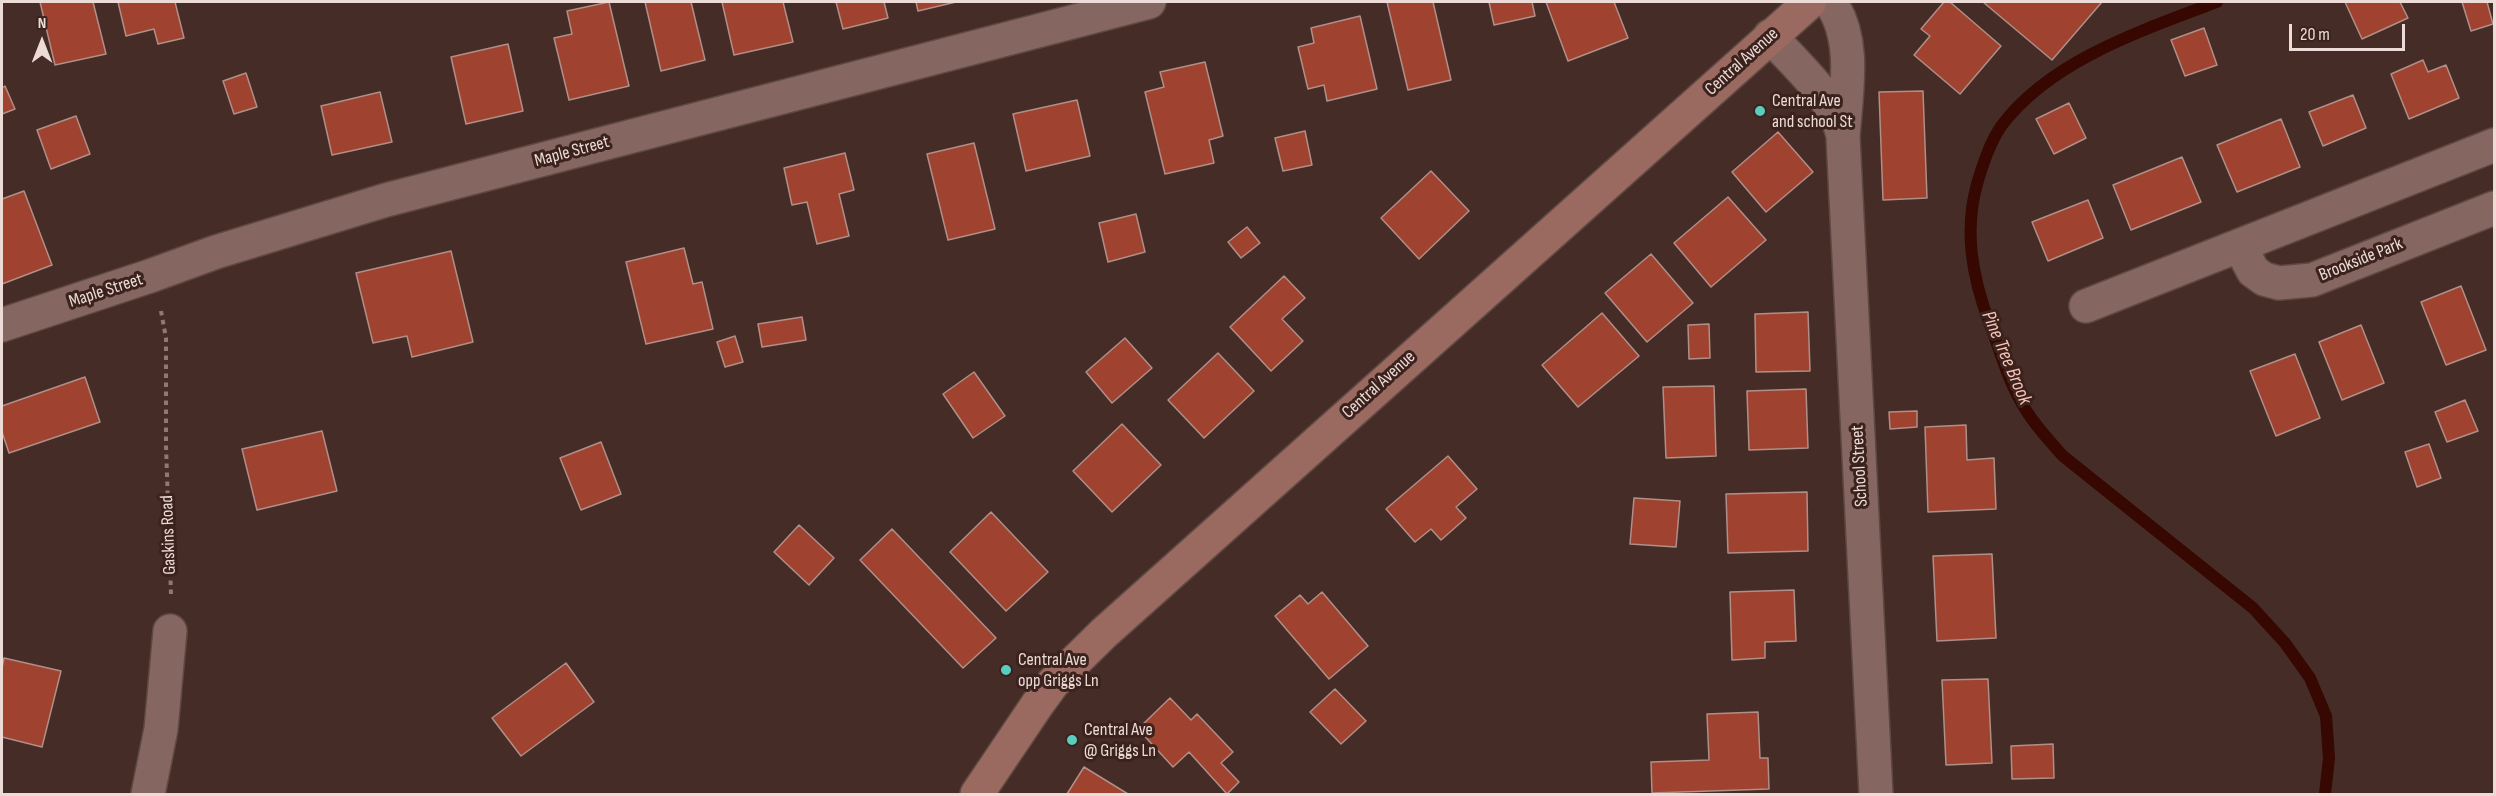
<!DOCTYPE html>
<style>
body{margin:0}
#map{position:relative;width:2496px;height:796px;overflow:hidden;background:#462c26;font-family:"Sofia Sans Condensed",sans-serif}
canvas{display:block}
.frame{position:absolute;inset:0;border:3px solid #ecdbd7;pointer-events:none}
.north{position:absolute;left:12px;top:12px;width:60px;height:60px;-webkit-text-stroke:4px #3b221c;paint-order:stroke;rotate:0deg;font-size:16px;font-weight:700;line-height:24px;text-align:center;color:#ecdbd7}
.north::after{content:'';display:block;margin:auto;width:21px;height:27px;background:#ecdbd7;clip-path:polygon(50% 0,100% 100%,50% 72%,0 100%)}
.scale{position:absolute;left:2289px;top:24px;width:116px;height:27px;box-sizing:border-box;border:3px solid #ecdbd7;border-top:0;padding-left:8px;font-size:18px;line-height:21px;white-space:nowrap;color:#ecdbd7;-webkit-text-stroke:4px #3b221c;paint-order:stroke}
</style>
<div id="map">
<canvas width="2496" height="796"></canvas>
<div class="frame"></div>
<div class="north">N</div>
<div class="scale">20 m</div>
</div>
<script>
const ctx = document.querySelector('canvas').getContext('2d');
ctx.lineJoin = 'round';
function stroke(path, color, width, dash) { ctx.strokeStyle = color; ctx.lineWidth = width; ctx.lineCap = dash ? 'butt' : 'round'; ctx.setLineDash(dash || []); ctx.stroke(path); }
function paint(path, color) { ctx.fillStyle = color; ctx.fill(path, 'evenodd'); }
function write(font, color, halo, rows, align = 'center') {
  ctx.font = font + ' "Sofia Sans Condensed",sans-serif'; ctx.lineWidth = 6; ctx.setLineDash([]); ctx.textBaseline = 'middle'; ctx.strokeStyle = halo; ctx.fillStyle = color; for (const [text, x, y, turn = 0] of rows) {
    ctx.save(); ctx.translate(x, y); ctx.rotate((+turn || 0) * Math.PI / 180); ctx.textAlign = isNaN(turn) ? turn : align; if (halo) ctx.strokeText(text, 0, 0); ctx.fillText(text, 0, 0); ctx.restore();
  }
}
const stream = new Path2D(`
 M 2217,2 C 2143,30 2051,60 2002,125 C 1990,142 1983,164 1977,184 C 1964,231 1972,276 1989,322 C 1999,347 2006,375 2019,398 C 2030,420 2047,438 2063,456 L 2253,608 L 2285,643 L 2310,678 L 2326,716 L 2329,758 L 2325,794`);
const building = new Path2D(`
 M 40,2 L 93,2 L 106,54 L 55,65 Z
 M 118,2 L 175,2 L 184,38 L 158,44 L 154,29 L 126,36 Z
 M 609,2 L 629,86 L 569,100 L 554,38 L 572,34 L 567,11 Z
 M 645,2 L 691,2 L 705,60 L 661,71 Z
 M 722,2 L 783,2 L 793,42 L 734,55 Z
 M 836,2 L 884,2 L 888,18 L 843,29 Z
 M 916,2 L 956,2 L 918,11 Z
 M 1387,2 L 1433,2 L 1451,80 L 1408,90 Z
 M 1489,2 L 1532,2 L 1535,16 L 1494,25 Z
 M 1546,2 L 1614,2 L 1628,38 L 1568,61 Z
 M 1944,2 L 1950,2 L 2001,46 L 1960,94 L 1914,55 L 1930,36 L 1921,29 Z
 M 1983,2 L 2102,2 L 2052,60 Z
 M 2345,2 L 2400,2 L 2408,18 L 2362,39 Z
 M 2462,2 L 2487,2 L 2493,24 L 2471,31 Z
 M 1360,16 L 1377,89 L 1327,101 L 1324,85 L 1308,89 L 1298,47 L 1314,43 L 1311,28 Z
 M 2204,28 L 2217,65 L 2185,76 L 2171,40 Z
 M 508,44 L 523,111 L 466,124 L 451,57 Z
 M 2423,60 L 2428,72 L 2446,65 L 2459,98 L 2409,119 L 2391,74 Z
 M 1205,62 L 1223,136 L 1209,140 L 1214,163 L 1165,174 L 1145,92 L 1164,87 L 1160,72 Z
 M 246,73 L 257,107 L 234,114 L 223,81 Z
 M 5,86 L 15,109 L 2,114 L 2,88 Z
 M 1923,91 L 1927,198 L 1883,200 L 1879,92 Z
 M 380,92 L 392,142 L 332,155 L 321,106 Z
 M 2353,95 L 2366,128 L 2323,146 L 2309,112 Z
 M 1077,100 L 1090,156 L 1026,171 L 1013,114 Z
 M 2069,103 L 2086,138 L 2054,154 L 2036,119 Z
 M 76,116 L 90,154 L 51,169 L 37,130 Z
 M 2281,119 L 2300,167 L 2237,192 L 2217,145 Z
 M 1305,131 L 1312,165 L 1283,171 L 1275,138 Z
 M 1778,132 L 1813,172 L 1766,212 L 1732,172 Z
 M 974,143 L 995,229 L 948,240 L 927,154 Z
 M 845,153 L 854,190 L 839,194 L 849,236 L 817,244 L 807,202 L 792,205 L 784,168 Z
 M 2182,157 L 2201,202 L 2131,230 L 2113,185 Z
 M 1431,171 L 1469,211 L 1419,259 L 1381,218 Z
 M 24,191 L 52,265 L 2,284 L 2,199 Z
 M 1728,197 L 1766,240 L 1711,287 L 1674,243 Z
 M 2088,200 L 2103,238 L 2048,261 L 2032,222 Z
 M 1136,214 L 1145,252 L 1108,262 L 1099,223 Z
 M 1247,227 L 1260,243 L 1241,258 L 1228,242 Z
 M 684,248 L 693,284 L 702,282 L 713,329 L 646,344 L 626,262 Z
 M 451,251 L 473,342 L 412,357 L 407,336 L 373,343 L 356,273 Z
 M 1651,254 L 1693,303 L 1647,342 L 1605,293 Z
 M 1284,276 L 1305,298 L 1282,319 L 1303,341 L 1271,371 L 1230,327 Z
 M 2461,286 L 2486,350 L 2446,365 L 2421,302 Z
 M 1808,312 L 1810,371 L 1756,372 L 1755,314 Z
 M 1602,313 L 1639,356 L 1578,407 L 1542,365 Z
 M 802,317 L 806,340 L 762,347 L 758,324 Z
 M 1709,324 L 1710,358 L 1689,359 L 1688,325 Z
 M 2361,325 L 2384,383 L 2342,400 L 2319,342 Z
 M 735,336 L 743,362 L 725,367 L 717,342 Z
 M 1125,338 L 1152,368 L 1112,403 L 1086,372 Z
 M 1218,353 L 1254,391 L 1204,438 L 1168,400 Z
 M 2295,354 L 2320,418 L 2276,436 L 2250,371 Z
 M 974,372 L 1005,416 L 973,438 L 943,394 Z
 M 85,377 L 100,422 L 9,453 L 2,432 L 2,406 Z
 M 1714,386 L 1716,456 L 1666,458 L 1663,387 Z
 M 1806,389 L 1808,448 L 1749,450 L 1747,391 Z
 M 2465,400 L 2478,431 L 2447,442 L 2435,412 Z
 M 1917,411 L 1917,427 L 1890,429 L 1889,412 Z
 M 1122,424 L 1161,465 L 1112,512 L 1073,471 Z
 M 1966,425 L 1967,460 L 1994,458 L 1996,509 L 1928,512 L 1925,427 Z
 M 322,431 L 337,491 L 257,510 L 242,449 Z
 M 601,442 L 621,494 L 581,510 L 560,458 Z
 M 2429,444 L 2441,478 L 2417,487 L 2405,452 Z
 M 1448,456 L 1477,489 L 1456,507 L 1466,518 L 1441,540 L 1431,529 L 1415,542 L 1386,509 Z
 M 1807,492 L 1808,551 L 1728,553 L 1726,494 Z
 M 1634,498 L 1680,501 L 1676,547 L 1630,544 Z
 M 991,512 L 1048,572 L 1006,611 L 950,552 Z
 M 799,525 L 834,558 L 809,585 L 774,552 Z
 M 892,529 L 996,638 L 963,668 L 860,560 Z
 M 1992,554 L 1996,638 L 1937,641 L 1933,556 Z
 M 1794,590 L 1796,641 L 1765,642 L 1765,658 L 1732,660 L 1730,592 Z
 M 1322,592 L 1368,646 L 1329,679 L 1275,616 L 1300,595 L 1308,604 Z
 M 4,658 L 61,671 L 42,747 L 2,737 L 2,668 Z
 M 566,663 L 594,702 L 521,756 L 492,718 Z
 M 1988,679 L 1992,763 L 1946,765 L 1942,680 Z
 M 1335,689 L 1366,721 L 1341,744 L 1310,712 Z
 M 1170,698 L 1191,720 L 1197,714 L 1233,752 L 1221,763 L 1239,782 L 1227,794 L 1189,752 L 1173,767 L 1138,729 Z
 M 1758,712 L 1760,758 L 1768,758 L 1769,789 L 1652,793 L 1651,762 L 1709,760 L 1707,714 Z
 M 2053,744 L 2054,778 L 2012,779 L 2011,746 Z
 M 1084,767 L 1128,794 L 1067,794 Z`);
const path = new Path2D(`
 M 161,311 L 166,338 L 166,445 L 171,594`);
const street = new Path2D(`
 M 1830,2 C 1857,39 1846,93 1843,137 L 1876,794
 M 1770,36 C 1797,66 1833,96 1843,135
 M 2240,246 L 2253,271 L 2264,279 L 2279,283 L 2312,280 L 2494,208
 M 2086,306 L 2494,145
 M 2,325 L 150,276 L 216,252 L 386,200 L 1149,2
 M 148,794 L 161,729 L 170,631`);
const secondary = new Path2D(`
 M 977,794 L 1037,705 L 1053,683 L 1104,633 L 1810,2`);
const markers = [
 [1760,111,6,"#59cebe"],
 [1006,670,6,"#59cebe"],
 [1072,740,6,"#59cebe"]
];
const streetNames = [
 ["Central Avenue",1742,62,-42],
 ["Maple Street",572,152,-15],
 ["Brookside Park",2361,260,-22],
 ["Maple Street",106,291,-18],
 ["Central Avenue",1379,385,-42],
 ["School Street",1860,466,-93],
 ["Gaskins Road",169,535,-92]
];
const poiNames = [
 ["Central Ave",1772,101],
 ["and school St",1772,122],
 ["Central Ave",1018,660],
 ["opp Griggs Ln",1018,681],
 ["Central Ave",1084,730],
 ["@ Griggs Ln",1084,751]
];
const waterNames = [
 ["Pine Tree Brook",2006,358,67]
];
stroke(stream, '#370701', 12);
paint(building, '#9f4230');
stroke(building, '#b08f88', 1.5);
stroke(street, '#5e4843', 36);
stroke(secondary, '#5e4843', 36);
stroke(path, '#8f7974', 4, [4.5, 4.5]);
stroke(street, '#856660', 33);
stroke(secondary, '#9a695f', 33);
for (const [x, y, r, color] of markers) { const dot = new Path2D(); dot.arc(x, y, r, 0, 2 * Math.PI); ctx.fillStyle = color; ctx.fill(dot); stroke(dot, '#3b221c', 2); }
write('18px', '#ecdbd7', '#3b221c', streetNames);
write('18px', '#ecdbd7', '#3b221c', poiNames, 'left');
write('italic 20px', '#f9c4b8', '#3b221c', waterNames);
</script>
